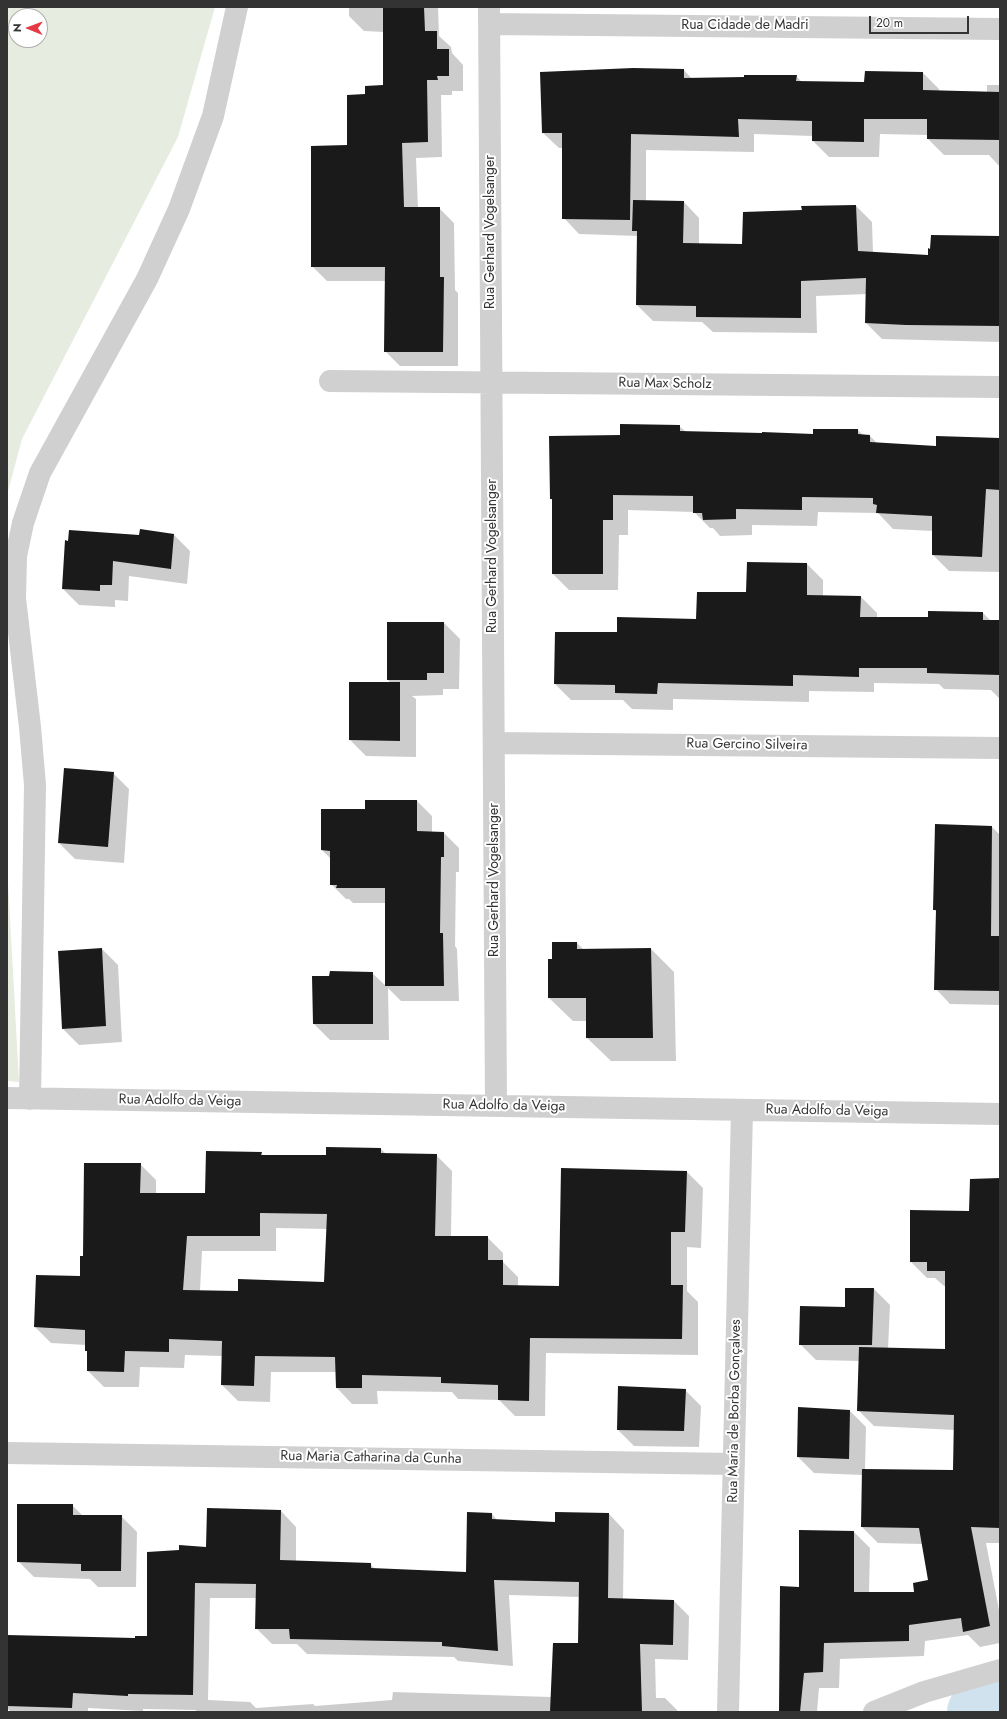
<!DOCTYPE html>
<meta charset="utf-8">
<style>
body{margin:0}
#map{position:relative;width:1007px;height:1719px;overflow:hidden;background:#fff;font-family:Jost,sans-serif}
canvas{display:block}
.frame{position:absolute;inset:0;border:8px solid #333;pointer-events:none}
.north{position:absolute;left:8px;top:8px;width:40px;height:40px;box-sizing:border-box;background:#fff;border:1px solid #adadad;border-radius:50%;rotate:271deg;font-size:11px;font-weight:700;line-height:16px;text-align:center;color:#333}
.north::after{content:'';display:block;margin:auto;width:14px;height:18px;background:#e63946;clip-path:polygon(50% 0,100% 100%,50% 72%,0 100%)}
.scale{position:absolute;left:869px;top:16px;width:100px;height:18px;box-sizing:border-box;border:2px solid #333;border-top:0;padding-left:5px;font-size:12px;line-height:14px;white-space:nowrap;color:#333;-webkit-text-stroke:3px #fff;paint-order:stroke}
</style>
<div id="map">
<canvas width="1007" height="1719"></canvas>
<div class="frame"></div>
<div class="north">N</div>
<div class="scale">20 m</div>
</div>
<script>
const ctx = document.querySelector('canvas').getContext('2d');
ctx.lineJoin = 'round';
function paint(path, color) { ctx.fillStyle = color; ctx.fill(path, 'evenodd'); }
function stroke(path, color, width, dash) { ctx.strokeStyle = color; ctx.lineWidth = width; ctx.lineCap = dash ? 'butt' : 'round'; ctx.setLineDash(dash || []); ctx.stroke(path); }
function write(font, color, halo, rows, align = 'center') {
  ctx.font = font + ' Jost,sans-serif'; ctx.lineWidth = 4; ctx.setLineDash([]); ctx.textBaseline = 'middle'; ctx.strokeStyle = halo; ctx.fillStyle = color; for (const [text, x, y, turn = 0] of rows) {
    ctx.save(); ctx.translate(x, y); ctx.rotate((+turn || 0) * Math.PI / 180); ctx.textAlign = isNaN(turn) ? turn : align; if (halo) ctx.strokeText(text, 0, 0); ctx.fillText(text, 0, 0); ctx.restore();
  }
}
const green = new Path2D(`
 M 7,7 L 215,7 L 178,137 L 22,439 L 7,495 ZM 16,16 L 40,16 L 40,40 L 16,40 Z
 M 7,864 L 19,1082 L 7,1081 Z`);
const shadow = new Path2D(`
 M 349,7 L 438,7 L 439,36 L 451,47 L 452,53 L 463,65 L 463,91 L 452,91 L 452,95 L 441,95 L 442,157 L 416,158 L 418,208 L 439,208 L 454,223 L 455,290 L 458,293 L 458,366 L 400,366 L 385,351 L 386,281 L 327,281 L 312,266 L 348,146 L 366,95 L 384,86 L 384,32 L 364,31 L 349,16 Z
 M 684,70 L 692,79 L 796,76 L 802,82 L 865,83 L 923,73 L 939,89 L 939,91 L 987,92 L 987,85 L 1000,85 L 1000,167 L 989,155 L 944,155 L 928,139 L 928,135 L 880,134 L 879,157 L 829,157 L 813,141 L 813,136 L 754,134 L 754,152 L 646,150 L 646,202 L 684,202 L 699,218 L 699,244 L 743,245 L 803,211 L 856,206 L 872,222 L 873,253 L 929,256 L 1000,237 L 1000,342 L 882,339 L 866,323 L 867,294 L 816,296 L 817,333 L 713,332 L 702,322 L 653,321 L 637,305 L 638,236 L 579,234 L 564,218 L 563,148 L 559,148 L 543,133 Z
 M 679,426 L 686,432 L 814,435 L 814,430 L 858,430 L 863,435 L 870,436 L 878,444 L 937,447 L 991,439 L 991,438 L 1000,438 L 1000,572 L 949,571 L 933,555 L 933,531 L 893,529 L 878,513 L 818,512 L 817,526 L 752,525 L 752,535 L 720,536 L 713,528 L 710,528 L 694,512 L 628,510 L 628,535 L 619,535 L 618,590 L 569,590 L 553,574 L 553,501 L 551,499 L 621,436 Z
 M 174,535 L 190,551 L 187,584 L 129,576 L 128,601 L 115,600 L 115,607 L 79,605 L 63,589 L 69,542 L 140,536 Z
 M 807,564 L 823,580 L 823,596 L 861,597 L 877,613 L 877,618 L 929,618 L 983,613 L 991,621 L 1000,621 L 1000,699 L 991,690 L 944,689 L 939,684 L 874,683 L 874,692 L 809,691 L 809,702 L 673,699 L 673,710 L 632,709 L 623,700 L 571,700 L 555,684 L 618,633 L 697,620 Z
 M 444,623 L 460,639 L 459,689 L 443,689 L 443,695 L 412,696 L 416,699 L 416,757 L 366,756 L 350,740 L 391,683 L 388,680 Z
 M 113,773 L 129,789 L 124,863 L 75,859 L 59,843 Z
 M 417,801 L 432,816 L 432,832 L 444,833 L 459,848 L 459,872 L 456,872 L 455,946 L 457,949 L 459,1001 L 401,1001 L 388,988 L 389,1040 L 330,1040 L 314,1024 L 330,977 L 372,973 L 386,986 L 386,903 L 353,903 L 349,899 L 346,899 L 331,884 L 331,859 L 322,850 L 366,810 Z
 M 992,827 L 1000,835 L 1000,1005 L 950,1004 L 936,989 L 937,912 L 934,910 Z
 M 577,943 L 583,949 L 651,949 L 674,972 L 676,1061 L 611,1061 L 587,1038 L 587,1021 L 573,1021 L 549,998 L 553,960 Z
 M 102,949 L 118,965 L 122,1042 L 79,1045 L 63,1029 Z
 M 381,1149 L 386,1154 L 436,1155 L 452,1171 L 451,1237 L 487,1237 L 503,1253 L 503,1262 L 518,1277 L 518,1286 L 560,1287 L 687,1172 L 703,1188 L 701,1248 L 687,1247 L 687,1291 L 698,1302 L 698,1355 L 546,1353 L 545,1416 L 515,1416 L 499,1400 L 458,1399 L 452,1392 L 377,1391 L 378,1404 L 352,1404 L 337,1388 L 336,1372 L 271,1372 L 270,1402 L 238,1401 L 222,1385 L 223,1356 L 185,1355 L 184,1368 L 140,1367 L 139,1387 L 104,1387 L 88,1371 L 88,1352 L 86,1350 L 86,1345 L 51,1343 L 35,1327 L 81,1277 L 84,1257 L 140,1164 L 156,1180 L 156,1194 L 206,1194 L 261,1153 L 264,1156 L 327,1156 ZM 276,1228 L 327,1229 L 325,1283 L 239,1292 L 200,1291 L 202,1251 L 276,1251 Z
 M 1000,1179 L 1000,1543 L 986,1543 L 1000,1615 L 1000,1643 L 980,1647 L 968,1635 L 925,1641 L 924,1656 L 840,1659 L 839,1688 L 819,1688 L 817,1712 L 780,1712 L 800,1588 L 854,1532 L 870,1548 L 869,1593 L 915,1593 L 929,1581 L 923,1544 L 878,1543 L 862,1527 L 863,1475 L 814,1473 L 798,1457 L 850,1411 L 866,1427 L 865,1470 L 954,1471 L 955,1430 L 874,1426 L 858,1410 L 859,1361 L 816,1360 L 800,1344 L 846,1308 L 846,1289 L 874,1289 L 890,1305 L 888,1349 L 946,1350 L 946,1286 L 944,1286 L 935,1278 L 927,1278 L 911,1262 L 970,1212 Z
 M 685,1390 L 701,1406 L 699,1447 L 634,1446 L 618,1430 Z
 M 72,1505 L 83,1516 L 121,1516 L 137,1532 L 136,1587 L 98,1587 L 90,1579 L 34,1577 L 18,1561 Z
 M 281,1511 L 296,1527 L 296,1562 L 370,1564 L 375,1569 L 467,1573 L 492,1514 L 497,1520 L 556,1523 L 609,1514 L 624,1530 L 623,1600 L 674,1601 L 689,1616 L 688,1660 L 655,1659 L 656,1698 L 665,1698 L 679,1712 L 196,1712 L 196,1710 L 143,1709 L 143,1711 L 88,1708 L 88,1712 L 11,1712 L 7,1708 L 7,1636 L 136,1639 L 148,1637 L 207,1549 ZM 509,1595 L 580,1597 L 579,1644 L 551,1697 L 393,1692 L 392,1700 L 315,1706 L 313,1704 L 256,1708 L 250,1702 L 208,1700 L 210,1598 L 257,1598 L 256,1628 L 272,1644 L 297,1644 L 307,1654 L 454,1657 L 458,1661 L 513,1666 Z`);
const river = new Path2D(`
 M 977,1712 L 1000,1703`);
const building = new Path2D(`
 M 383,7 L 424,7 L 425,31 L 437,31 L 437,49 L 449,49 L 449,76 L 437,76 L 438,80 L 427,80 L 428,142 L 402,143 L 404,207 L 440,207 L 440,277 L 444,277 L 443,352 L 384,352 L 385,267 L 311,267 L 311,146 L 347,145 L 347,95 L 365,94 L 365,86 L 383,85 Z
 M 633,68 L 684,69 L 684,78 L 744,77 L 744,75 L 797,75 L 796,81 L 864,82 L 865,71 L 923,72 L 923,90 L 1000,92 L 1000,140 L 927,139 L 927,119 L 864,119 L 864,142 L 812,141 L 812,121 L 738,119 L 739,137 L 631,134 L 630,220 L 562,219 L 562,133 L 542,133 L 540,72 Z
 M 633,200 L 684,201 L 683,243 L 742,244 L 743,212 L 802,210 L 801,206 L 856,205 L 858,251 L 928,255 L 928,248 L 930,249 L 931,235 L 1000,236 L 1000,326 L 906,325 L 865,323 L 866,278 L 801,281 L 801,318 L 696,317 L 696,306 L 636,305 L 637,231 L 632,231 Z
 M 620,424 L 680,425 L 680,431 L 762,433 L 762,432 L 813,434 L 813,429 L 858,429 L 858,434 L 870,435 L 870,442 L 936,446 L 936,436 L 1000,438 L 1000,490 L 986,489 L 982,557 L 932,555 L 932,516 L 876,513 L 877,505 L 873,504 L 873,498 L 802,497 L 802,510 L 736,509 L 736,519 L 703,520 L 702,513 L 693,513 L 693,496 L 613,495 L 613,520 L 603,520 L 603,574 L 552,574 L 552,499 L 550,499 L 549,436 L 620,435 Z
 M 140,529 L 174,534 L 171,569 L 113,561 L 112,585 L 100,585 L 100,591 L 62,589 L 65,540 L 68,541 L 69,530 L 139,535 Z
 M 747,562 L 807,563 L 807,595 L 861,596 L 860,617 L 928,617 L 928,611 L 983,612 L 983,620 L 1000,620 L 1000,675 L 927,673 L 927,668 L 859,668 L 859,677 L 793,675 L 793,686 L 658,683 L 657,694 L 615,693 L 615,685 L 554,684 L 555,632 L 617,632 L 617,617 L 696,619 L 697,592 L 746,592 Z
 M 387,622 L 444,622 L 444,673 L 427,673 L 427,680 L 387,680 Z
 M 349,682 L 400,682 L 400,741 L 349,740 Z
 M 64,768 L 114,772 L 108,847 L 58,843 Z
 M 365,800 L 417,800 L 417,831 L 444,832 L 444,857 L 441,857 L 440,933 L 443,933 L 444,986 L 385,986 L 385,888 L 336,888 L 337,885 L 330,885 L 330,851 L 321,850 L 321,809 L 365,809 Z
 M 935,824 L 992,826 L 991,936 L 1000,936 L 1000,991 L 934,990 L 936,910 L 933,910 Z
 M 552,942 L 577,942 L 577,949 L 651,948 L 653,1038 L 586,1038 L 586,998 L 548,998 L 548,959 L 552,959 Z
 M 102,948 L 106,1026 L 62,1029 L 58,951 Z
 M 330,971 L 373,972 L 373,1024 L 313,1024 L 312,976 L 329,976 Z
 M 326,1147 L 381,1148 L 381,1153 L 437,1154 L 435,1236 L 488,1236 L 488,1260 L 503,1260 L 503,1285 L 559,1286 L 561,1168 L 687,1171 L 685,1232 L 671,1232 L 671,1285 L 683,1285 L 682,1339 L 530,1338 L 529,1401 L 498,1400 L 498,1385 L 441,1383 L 441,1377 L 362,1375 L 362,1388 L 336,1388 L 335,1357 L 255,1356 L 254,1386 L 221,1385 L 222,1341 L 169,1339 L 169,1352 L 125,1351 L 124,1372 L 87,1371 L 87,1351 L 85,1351 L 85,1330 L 34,1327 L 36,1275 L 80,1276 L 80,1256 L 83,1256 L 84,1163 L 141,1163 L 140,1193 L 205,1193 L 206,1151 L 262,1152 L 261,1155 L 326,1155 ZM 260,1213 L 327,1214 L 324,1282 L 238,1279 L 238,1291 L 183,1290 L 187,1236 L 260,1236 Z
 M 1000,1178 L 1000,1528 L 971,1527 L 990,1626 L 963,1632 L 961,1618 L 909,1625 L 909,1641 L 824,1643 L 823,1672 L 804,1673 L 800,1712 L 779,1712 L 780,1586 L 799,1587 L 799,1530 L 854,1531 L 854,1592 L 914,1592 L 913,1583 L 928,1580 L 919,1528 L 861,1527 L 862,1469 L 953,1470 L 954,1415 L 857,1411 L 859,1347 L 945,1349 L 945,1271 L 927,1271 L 927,1262 L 910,1262 L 910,1210 L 969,1211 L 970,1179 Z
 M 845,1288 L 874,1288 L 872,1345 L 799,1345 L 800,1306 L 845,1307 Z
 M 618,1386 L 686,1389 L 684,1431 L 617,1430 Z
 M 798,1407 L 850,1410 L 849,1459 L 797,1457 Z
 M 17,1504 L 73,1504 L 73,1515 L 122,1515 L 121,1571 L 81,1571 L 81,1564 L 17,1562 Z
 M 207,1508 L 281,1510 L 280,1560 L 371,1563 L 371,1568 L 466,1572 L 467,1512 L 492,1513 L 492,1519 L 555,1522 L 555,1512 L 609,1513 L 608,1598 L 674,1600 L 673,1645 L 640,1644 L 642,1712 L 550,1712 L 553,1643 L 578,1643 L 579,1582 L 494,1580 L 498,1651 L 442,1646 L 442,1642 L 290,1639 L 289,1629 L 255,1629 L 256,1584 L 195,1583 L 193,1695 L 128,1694 L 128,1696 L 73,1693 L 72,1708 L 7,1706 L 7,1635 L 135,1638 L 135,1636 L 147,1636 L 147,1552 L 179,1550 L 179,1545 L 206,1547 Z`);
const minor = new Path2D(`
 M 489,7 L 496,1106
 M 489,24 L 1000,29
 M 330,381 L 1000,387
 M 494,743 L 1000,748
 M 7,1098 L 1000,1114
 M 30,1099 L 35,785 L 30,727 L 15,598 L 16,556 L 23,523 L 40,473 L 147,279 L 179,209 L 213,116 L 237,7
 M 7,1453 L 734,1464
 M 728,1712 L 742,1110
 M 874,1712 L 924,1692 L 1000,1670`);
const streetNames = [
 ["Rua Cidade de Madri",745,26],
 ["Rua Gerhard Vogelsanger",491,232,-90],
 ["Rua Max Scholz",665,384,1],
 ["Rua Gerhard Vogelsanger",493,556,-90],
 ["Rua Gercino Silveira",747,745,1],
 ["Rua Gerhard Vogelsanger",495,880,-90],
 ["Rua Adolfo da Veiga",180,1101,1],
 ["Rua Adolfo da Veiga",504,1106,1],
 ["Rua Adolfo da Veiga",827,1111,1],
 ["Rua Maria de Borba Gonçalves",735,1411,-89],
 ["Rua Maria Catharina da Cunha",371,1458,1]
];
paint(green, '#e6ecdf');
paint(shadow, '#0003');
stroke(river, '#cfe2ee', 60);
paint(building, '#1a1a1a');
stroke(minor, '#d0d0d0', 22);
write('14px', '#333', '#fff', streetNames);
</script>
